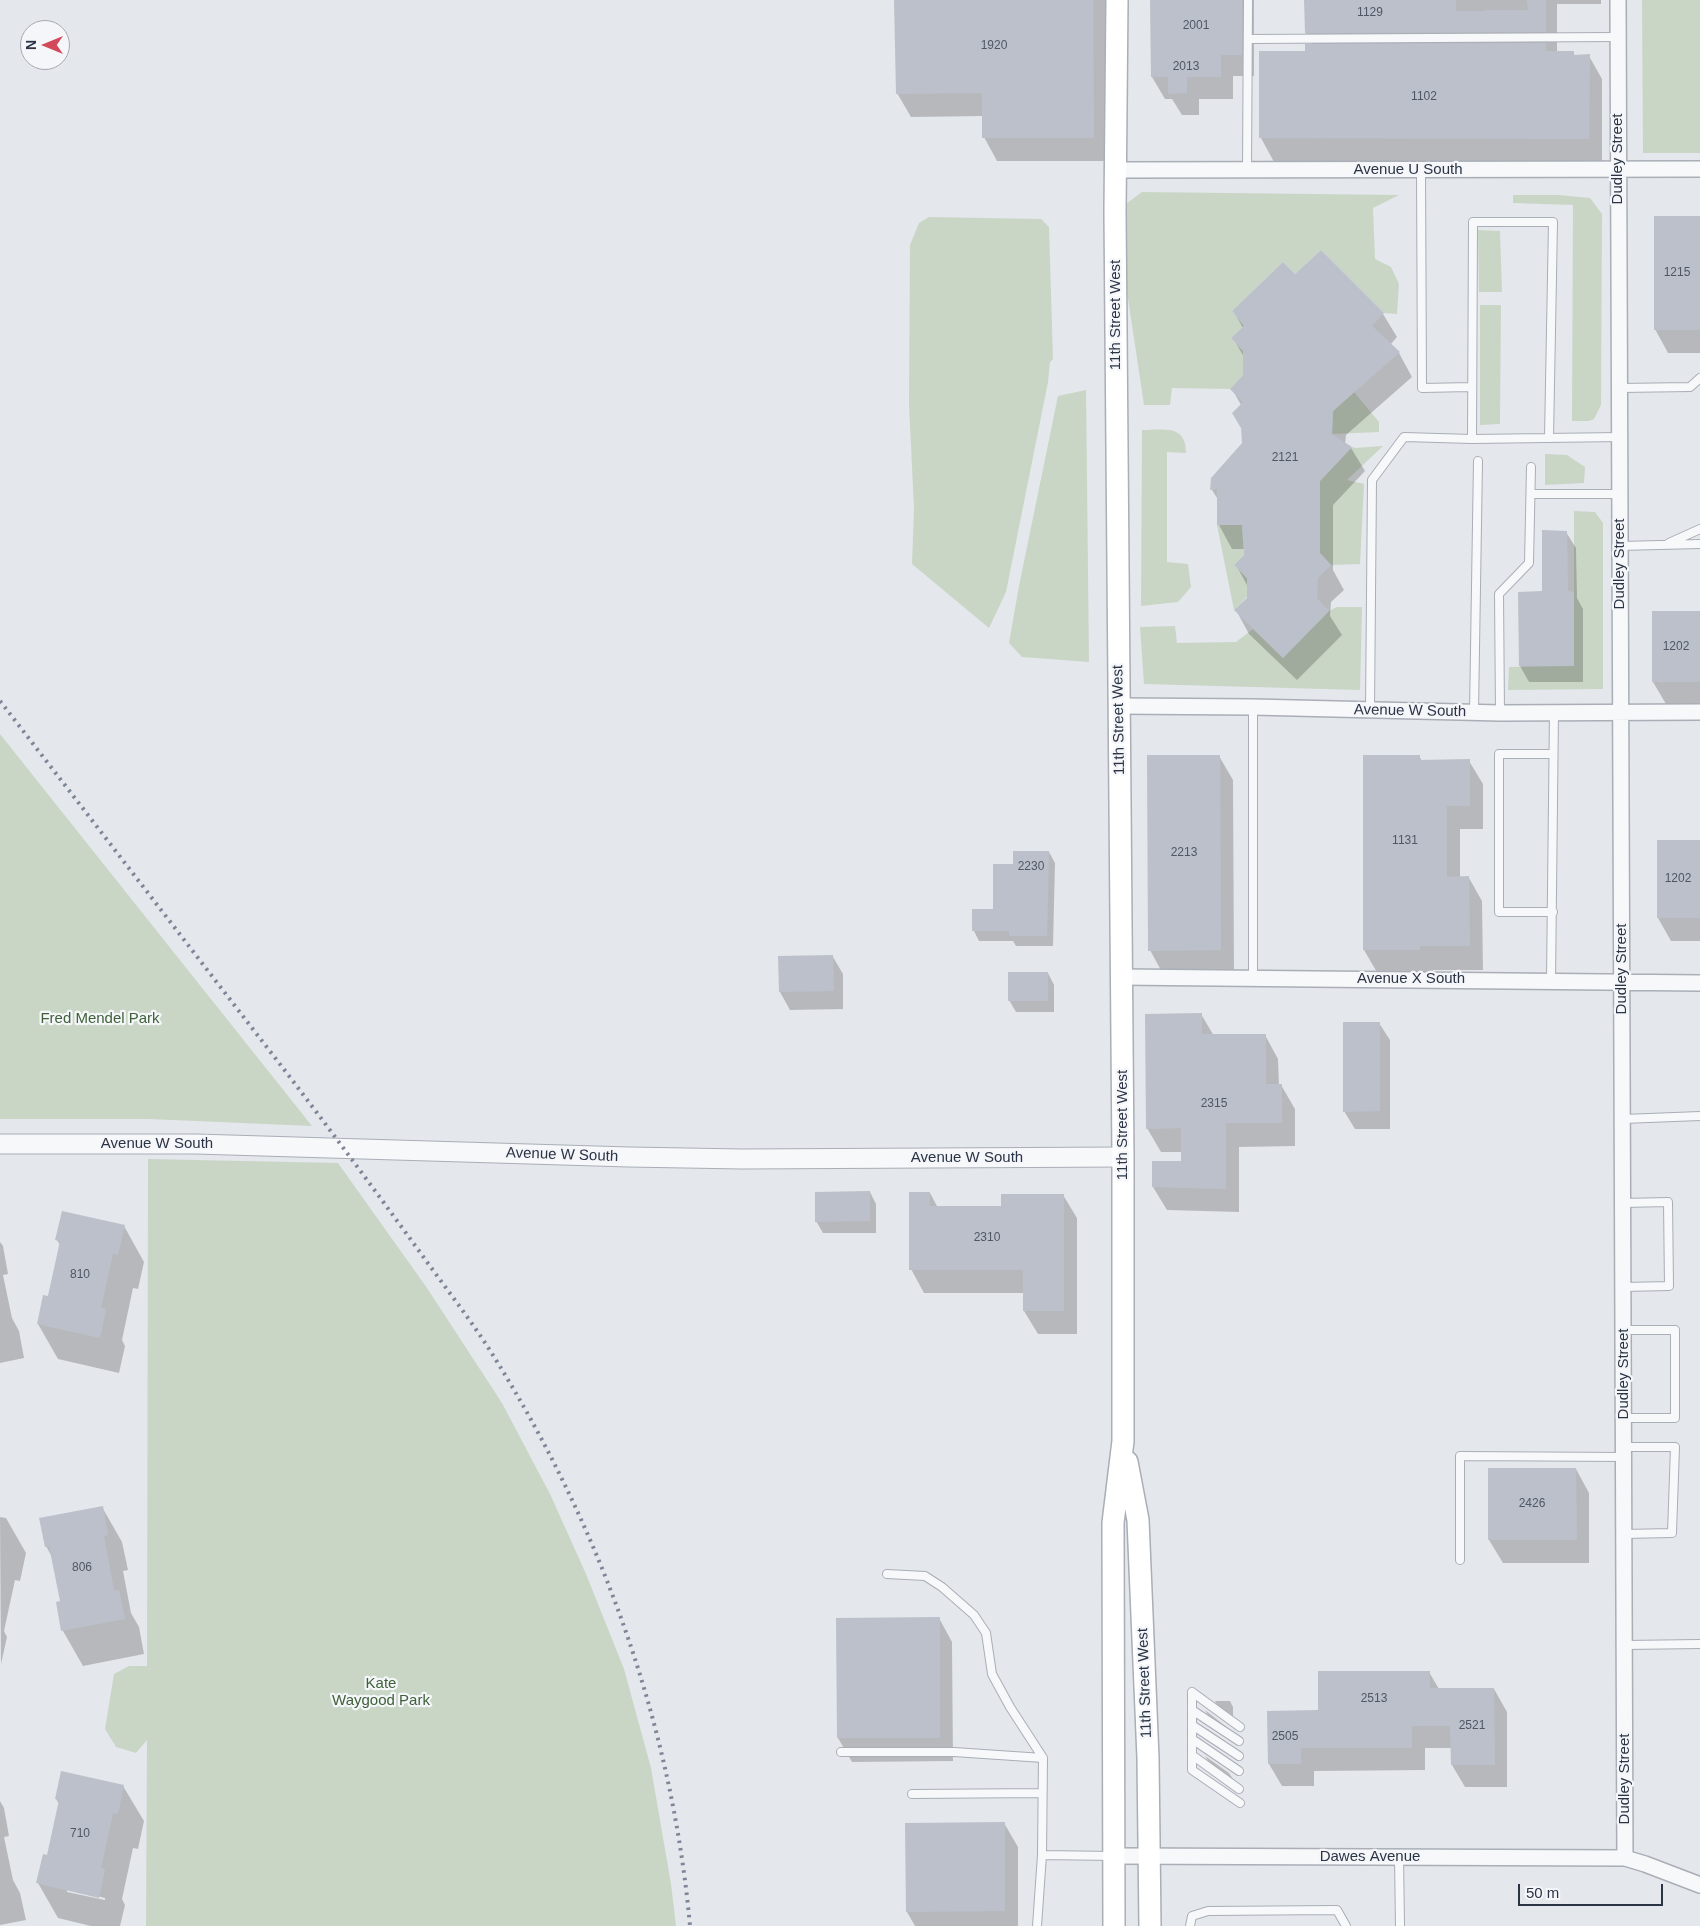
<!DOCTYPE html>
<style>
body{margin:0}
#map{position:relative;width:1700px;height:1926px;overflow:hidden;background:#e4e7ec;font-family:Arial,sans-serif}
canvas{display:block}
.north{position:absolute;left:20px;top:20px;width:50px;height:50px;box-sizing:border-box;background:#f4f6f9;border:1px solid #a4a8b1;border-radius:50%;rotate:270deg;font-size:14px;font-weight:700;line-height:20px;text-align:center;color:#2b3445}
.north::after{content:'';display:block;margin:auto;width:18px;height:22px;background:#d1495b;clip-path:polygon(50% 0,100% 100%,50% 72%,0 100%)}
.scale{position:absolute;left:1518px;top:1884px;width:145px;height:22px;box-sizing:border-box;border:2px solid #2b3445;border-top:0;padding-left:6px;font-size:15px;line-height:18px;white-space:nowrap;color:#2b3445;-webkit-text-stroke:4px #f4f6f9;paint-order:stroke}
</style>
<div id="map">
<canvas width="1700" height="1926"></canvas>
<div class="north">N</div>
<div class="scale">50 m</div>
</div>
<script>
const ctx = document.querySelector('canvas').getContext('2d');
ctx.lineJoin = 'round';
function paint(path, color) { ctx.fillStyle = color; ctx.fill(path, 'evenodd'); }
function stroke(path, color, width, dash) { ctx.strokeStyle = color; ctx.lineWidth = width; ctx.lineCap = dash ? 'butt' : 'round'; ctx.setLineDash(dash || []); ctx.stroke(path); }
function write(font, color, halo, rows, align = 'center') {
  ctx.font = font + ' Arial,sans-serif'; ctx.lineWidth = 4.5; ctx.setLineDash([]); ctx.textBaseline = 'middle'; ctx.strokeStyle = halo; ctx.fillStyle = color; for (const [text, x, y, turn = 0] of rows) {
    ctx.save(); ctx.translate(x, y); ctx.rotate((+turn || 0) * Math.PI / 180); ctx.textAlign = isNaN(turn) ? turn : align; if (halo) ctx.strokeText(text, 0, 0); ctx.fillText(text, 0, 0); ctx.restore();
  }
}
const green = new Path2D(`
 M 1642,0 L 1700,0 L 1700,153 L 1643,153 Z
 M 1142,192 L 1399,195 L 1373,208 L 1375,259 L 1391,267 L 1399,284 L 1397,314 L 1384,313 L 1321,250 L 1295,274 L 1283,262 L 1232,311 L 1244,326 L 1231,338 L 1243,351 L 1243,375 L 1230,389 L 1172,388 L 1170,405 L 1144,405 L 1115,212 Z
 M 1513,195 L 1559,195 L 1590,198 L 1602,214 L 1601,405 L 1594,419 L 1589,421 L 1572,421 L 1573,205 L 1513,203 Z
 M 929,217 L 1041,219 L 1049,227 L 1053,359 L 1050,362 L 1048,382 L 1006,592 L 989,628 L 912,564 L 914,509 L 909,403 L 910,245 L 919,223 Z
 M 1478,230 L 1500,231 L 1502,292 L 1479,292 Z
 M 1480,305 L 1501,305 L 1500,424 L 1480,425 Z
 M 1086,390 L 1089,662 L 1022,657 L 1009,643 L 1019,586 L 1058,396 Z
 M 1354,392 L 1379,422 L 1379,432 L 1332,434 L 1333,411 Z
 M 1142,430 C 1164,430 1186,424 1186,453 L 1167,452 L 1167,562 L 1188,564 L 1191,587 L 1178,602 L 1141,606 Z
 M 1383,446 L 1347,480 L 1364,484 L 1360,564 L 1331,565 L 1320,553 L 1320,481 L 1352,447 L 1355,448 Z
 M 1545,454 L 1567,455 L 1585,467 L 1584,483 L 1545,485 Z
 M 1574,511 L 1595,512 L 1603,523 L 1603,689 L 1508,690 L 1509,667 L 1574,666 Z
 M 1217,525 L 1242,525 L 1244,555 L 1234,565 L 1247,578 L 1247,597 L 1234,610 Z
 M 1337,607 L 1362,607 L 1360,690 L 1144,684 L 1140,627 L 1175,626 L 1177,643 L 1236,642 L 1253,629 L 1283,658 L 1329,611 Z
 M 0,734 L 312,1126 L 149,1119 L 0,1119 Z
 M 148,1159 L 338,1163 L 427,1288 L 502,1403 L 550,1494 L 586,1574 L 624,1669 L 651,1768 L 671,1884 L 676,1926 L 146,1926 L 147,1740 L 136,1753 L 116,1747 L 105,1729 L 114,1674 L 129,1666 L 147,1666 Z`);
const shadow = new Path2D(`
 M 895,0 L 1106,0 L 1107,161 L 997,161 L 984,137 L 983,116 L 911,117 L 897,93 Z
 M 1152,0 L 1254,0 L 1254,76 L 1233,76 L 1233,99 L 1199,99 L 1199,115 L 1182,115 L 1172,99 L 1165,99 L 1152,77 Z
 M 1306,0 L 1601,0 L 1601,4 L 1557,4 L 1557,52 L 1573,52 L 1575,56 L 1589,56 L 1602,79 L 1602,162 L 1274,162 L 1261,138 L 1260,52 L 1306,52 L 1313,46 L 1306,33 Z
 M 1700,217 L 1700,353 L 1668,353 L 1655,329 Z
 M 1295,275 L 1383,314 L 1397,337 L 1390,345 L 1399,353 L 1412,377 L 1346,435 L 1345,444 L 1351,448 L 1365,471 L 1333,505 L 1333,570 L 1344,590 L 1331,602 L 1330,616 L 1342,635 L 1297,680 L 1249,634 L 1236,610 L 1248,598 L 1248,587 L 1236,565 L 1245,556 L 1245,549 L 1232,549 L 1219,525 L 1219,501 L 1212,490 L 1243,444 L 1241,405 L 1232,389 L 1244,375 L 1244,357 L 1233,338 L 1243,328 L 1234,312 Z
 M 1566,532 L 1576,548 L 1577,598 L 1583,609 L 1583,682 L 1529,682 L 1520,666 L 1543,592 Z
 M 1653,612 L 1700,612 L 1700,704 L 1666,704 L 1653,682 Z
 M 1219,756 L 1233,780 L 1234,973 L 1163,974 L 1150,950 Z
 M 1364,756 L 1419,756 L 1422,761 L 1469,761 L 1483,784 L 1483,829 L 1460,829 L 1460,878 L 1469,878 L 1482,901 L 1483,970 L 1433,970 L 1433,973 L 1378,974 L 1364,950 Z
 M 1700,841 L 1700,941 L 1671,941 L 1658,918 Z
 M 1049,852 L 1055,863 L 1053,946 L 1016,946 L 1013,941 L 979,941 L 974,931 L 995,910 L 1014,865 Z
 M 833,957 L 843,974 L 843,1009 L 790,1010 L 780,992 L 779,958 Z
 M 1048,973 L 1054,985 L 1054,1012 L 1016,1012 L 1009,1000 Z
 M 1201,1014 L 1214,1036 L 1265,1035 L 1278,1059 L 1279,1085 L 1281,1085 L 1295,1109 L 1295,1146 L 1239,1147 L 1239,1212 L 1167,1210 L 1153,1187 L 1182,1162 L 1182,1152 L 1161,1152 L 1147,1128 Z
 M 1379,1023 L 1390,1040 L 1390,1129 L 1355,1129 L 1344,1111 Z
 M 870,1192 L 876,1204 L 876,1233 L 823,1233 L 816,1221 Z
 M 930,1193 L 938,1208 L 1002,1208 L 1063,1195 L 1077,1218 L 1077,1334 L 1038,1334 L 1024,1311 L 1024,1293 L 924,1293 L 911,1269 Z
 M 124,1226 L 144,1262 L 138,1289 L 133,1288 L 122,1340 L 125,1346 L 119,1373 L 58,1359 L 38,1324 L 48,1297 L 60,1245 L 57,1240 Z
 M 0,1242 L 3,1246 L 8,1274 L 3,1275 L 12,1318 L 19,1331 L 24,1358 L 0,1363 Z
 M 1576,1469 L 1589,1493 L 1589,1563 L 1503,1563 L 1489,1540 Z
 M 102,1507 L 122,1542 L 128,1570 L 123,1571 L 131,1613 L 139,1627 L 144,1654 L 83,1666 L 63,1631 L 57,1603 L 62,1602 L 53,1559 L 46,1546 Z
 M 0,1517 L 6,1518 L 26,1553 L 20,1581 L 15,1580 L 4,1631 L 7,1637 L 1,1664 Z
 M 939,1618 L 952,1642 L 953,1761 L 852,1762 L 838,1738 Z
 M 1429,1672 L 1439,1689 L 1494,1689 L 1507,1712 L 1507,1787 L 1465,1787 L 1452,1765 L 1452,1748 L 1425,1748 L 1425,1770 L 1314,1771 L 1314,1786 L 1282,1786 L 1269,1764 Z
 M 1215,1701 L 1230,1701 L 1233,1707 L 1233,1717 L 1217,1706 Z
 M 1205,1710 L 1229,1729 L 1230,1731 L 1209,1717 Z
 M 1206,1728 L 1229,1744 L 1230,1746 L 1209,1732 Z
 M 1205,1756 L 1229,1773 L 1233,1779 L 1209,1762 Z
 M 123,1786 L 144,1821 L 138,1849 L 133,1848 L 122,1899 L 125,1905 L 120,1926 L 91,1926 L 58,1918 L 38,1883 L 48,1857 L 60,1805 L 56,1799 ZM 67,1889 L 105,1898 L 105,1900 L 67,1892 Z
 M 0,1801 L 4,1808 L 9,1836 L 4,1837 L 13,1880 L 20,1893 L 26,1920 L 0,1925 Z
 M 1004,1823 L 1018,1847 L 1018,1926 L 915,1926 L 907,1912 Z`);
const building = new Path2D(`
 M 894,0 L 1093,0 L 1094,138 L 982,138 L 982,93 L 896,94 Z
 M 1150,0 L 1242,0 L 1242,55 L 1221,55 L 1221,77 L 1187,77 L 1187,93 L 1168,94 L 1168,77 L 1151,77 Z
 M 1304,0 L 1456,0 L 1456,11 L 1485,11 L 1485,10 L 1528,10 L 1527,0 L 1546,0 L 1546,32 L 1305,33 Z
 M 1546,43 L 1546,51 L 1574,51 L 1574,55 L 1590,54 L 1589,139 L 1259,138 L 1259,51 L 1305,51 L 1305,44 Z
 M 1654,216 L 1700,216 L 1700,330 L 1654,330 Z
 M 1321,250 L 1384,313 L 1372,326 L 1400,352 L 1333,411 L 1332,434 L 1352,447 L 1320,481 L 1320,553 L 1331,565 L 1318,578 L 1317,598 L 1329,611 L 1283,658 L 1234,610 L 1247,598 L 1247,578 L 1234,565 L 1244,555 L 1242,525 L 1217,525 L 1217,489 L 1210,490 L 1211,478 L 1242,443 L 1241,428 L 1232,413 L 1243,402 L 1230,389 L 1243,375 L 1243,351 L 1231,338 L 1244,326 L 1232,311 L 1283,262 L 1295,274 Z
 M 1542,530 L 1567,531 L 1568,591 L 1574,592 L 1574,666 L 1519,666 L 1518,592 L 1542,591 Z
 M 1652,611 L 1700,611 L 1700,682 L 1652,682 Z
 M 1147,755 L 1220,755 L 1221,950 L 1148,951 Z
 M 1363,755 L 1420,755 L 1420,760 L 1470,759 L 1470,806 L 1447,806 L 1447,877 L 1469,876 L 1470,946 L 1420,946 L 1420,950 L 1363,950 Z
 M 1657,840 L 1700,840 L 1700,918 L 1657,918 Z
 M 1013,851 L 1049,851 L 1047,936 L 1009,936 L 1009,931 L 972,931 L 972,909 L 993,909 L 993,864 L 1013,864 Z
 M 833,955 L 834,991 L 779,992 L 778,956 Z
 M 1008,972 L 1048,972 L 1048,1001 L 1008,1001 Z
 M 1202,1013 L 1202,1034 L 1266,1034 L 1266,1084 L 1282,1084 L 1282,1123 L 1226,1123 L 1226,1189 L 1152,1187 L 1152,1161 L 1181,1161 L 1181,1128 L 1146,1129 L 1145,1014 Z
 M 1343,1022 L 1380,1022 L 1380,1111 L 1343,1112 Z
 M 870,1191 L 870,1221 L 815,1222 L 815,1192 Z
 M 909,1192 L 930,1192 L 930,1206 L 1001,1206 L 1001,1194 L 1064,1194 L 1064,1311 L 1023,1311 L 1023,1270 L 909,1270 Z
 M 62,1211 L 125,1225 L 118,1255 L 113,1253 L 101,1308 L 106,1309 L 100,1338 L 37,1324 L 43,1295 L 48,1296 L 60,1241 L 55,1240 Z
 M 1488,1468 L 1576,1468 L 1577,1540 L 1488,1540 Z
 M 103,1506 L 108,1535 L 104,1536 L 114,1591 L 119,1590 L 125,1619 L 61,1631 L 56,1602 L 60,1601 L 49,1546 L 45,1547 L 39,1518 Z
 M 940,1617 L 940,1738 L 837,1738 L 836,1618 Z
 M 1318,1671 L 1430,1671 L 1430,1688 L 1494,1688 L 1495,1765 L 1451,1765 L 1450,1726 L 1412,1726 L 1412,1748 L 1301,1748 L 1301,1764 L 1268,1764 L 1267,1711 L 1318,1710 Z
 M 61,1771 L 124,1785 L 118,1814 L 113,1813 L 101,1868 L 105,1869 L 99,1898 L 36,1883 L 43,1854 L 47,1855 L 59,1800 L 55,1799 Z
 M 1005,1822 L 1005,1911 L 906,1912 L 905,1823 Z`);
const service = new Path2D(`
 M 1248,39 L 1617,37
 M 1247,170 L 1248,0
 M 1421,170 L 1422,388 L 1471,387
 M 1620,388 L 1690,387 L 1700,378
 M 1549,438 L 1553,222 L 1473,222 L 1472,439 L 1620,437
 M 1531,494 L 1620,494
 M 1669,543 L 1700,529
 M 1620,546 L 1700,544
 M 1253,707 L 1253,978
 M 1370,710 L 1372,480 L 1404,437 L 1472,439
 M 1474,712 L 1478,461
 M 1500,713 L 1499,594 L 1529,563 L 1531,467
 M 1553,912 L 1499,912 L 1499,754 L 1553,754
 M 1551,980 L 1554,712
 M 1623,1119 L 1700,1116
 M 1623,1203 L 1668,1202 L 1669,1286 L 1623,1287
 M 1623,1330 L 1675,1330 L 1675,1418 L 1624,1418
 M 1624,1447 L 1675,1447 L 1672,1533 L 1624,1534
 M 1460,1560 L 1460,1456 L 1624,1457
 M 887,1574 L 925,1576 L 942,1587 L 974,1615 L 986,1633 L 992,1674 L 1010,1707 L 1043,1758
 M 1625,1645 L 1700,1644
 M 1192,1692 L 1192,1770 L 1240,1803
 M 1192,1692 L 1240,1727
 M 1192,1710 L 1239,1741
 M 1192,1725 L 1239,1756
 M 1192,1739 L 1239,1771
 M 841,1752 L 954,1752 L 1043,1758 L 1042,1855
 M 1192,1755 L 1239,1789
 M 912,1794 L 1042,1793
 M 1399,1857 L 1400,1926
 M 1037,1926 L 1042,1855 L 1113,1856
 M 1190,1926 L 1192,1916 L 1208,1911 L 1337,1910 L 1346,1926`);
const minor = new Path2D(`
 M 1618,0 L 1625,1858
 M 1115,170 L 1700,169
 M 1119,706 L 1253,707 L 1500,713 L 1700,712
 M 1121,977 L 1700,983
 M 1115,1856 L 1625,1858 L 1645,1864 L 1700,1885`);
const tertiary = new Path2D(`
 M 0,1144 L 196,1144 L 629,1157 L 742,1159 L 1123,1157`);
const secondary = new Path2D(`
 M 1127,1462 L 1138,1520 L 1148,1758 L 1150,1926
 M 1114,1926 L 1113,1523 L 1123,1441 L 1123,1157 L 1115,212 L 1117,0`);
const rail = new Path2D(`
 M 0,701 C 92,820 184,940 276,1059 C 326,1124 374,1189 422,1255 C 447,1290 474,1324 496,1360 C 602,1531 672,1726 690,1926`);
const numberNames = [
 ["1129",1370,13],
 ["2001",1196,26],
 ["1920",994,46],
 ["2013",1186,67],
 ["1102",1424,97],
 ["1215",1677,273],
 ["2121",1285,458],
 ["1202",1676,647],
 ["1131",1405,841],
 ["2213",1184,853],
 ["2230",1031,867],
 ["1202",1678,879],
 ["2315",1214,1104],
 ["2310",987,1238],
 ["810",80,1275],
 ["2426",1532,1504],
 ["806",82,1568],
 ["2513",1374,1699],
 ["2521",1472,1726],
 ["2505",1285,1737],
 ["710",80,1834]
];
const streetNames = [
 ["Dudley Street",1618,159,-90],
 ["Avenue U South",1408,170],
 ["11th Street West",1116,315,-90],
 ["Dudley Street",1620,564,-90],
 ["Avenue W South",1410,711,1],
 ["11th Street West",1119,720,-91],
 ["Dudley Street",1622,969,-90],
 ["Avenue X South",1411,979],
 ["11th Street West",1123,1125,-90],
 ["Avenue W South",157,1144],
 ["Avenue W South",562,1155,2],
 ["Avenue W South",967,1158],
 ["Dudley Street",1624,1374,-90],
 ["11th Street West",1145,1683,-92],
 ["Dudley Street",1625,1779,-90],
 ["Dawes Avenue",1370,1857]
];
const parkNames = [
 ["Fred Mendel Park",100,1019],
 ["Kate",381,1684],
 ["Waygood Park",381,1701]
];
paint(green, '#c9d6c5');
paint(shadow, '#0003');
paint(building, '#bbc0ca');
stroke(service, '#a9aeb7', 10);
stroke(minor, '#a9aeb7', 18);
stroke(tertiary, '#a9aeb7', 21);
stroke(secondary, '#a9aeb7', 24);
stroke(service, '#f7f8fa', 8);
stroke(minor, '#f7f8fa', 15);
stroke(tertiary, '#f7f8fa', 19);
stroke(secondary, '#fff', 21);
stroke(rail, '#7d8696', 4, [2.5, 5]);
write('12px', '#4f5766', null, numberNames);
write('15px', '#2b3445', '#f4f6f9', streetNames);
write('15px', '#3f6138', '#f4f6f9', parkNames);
</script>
